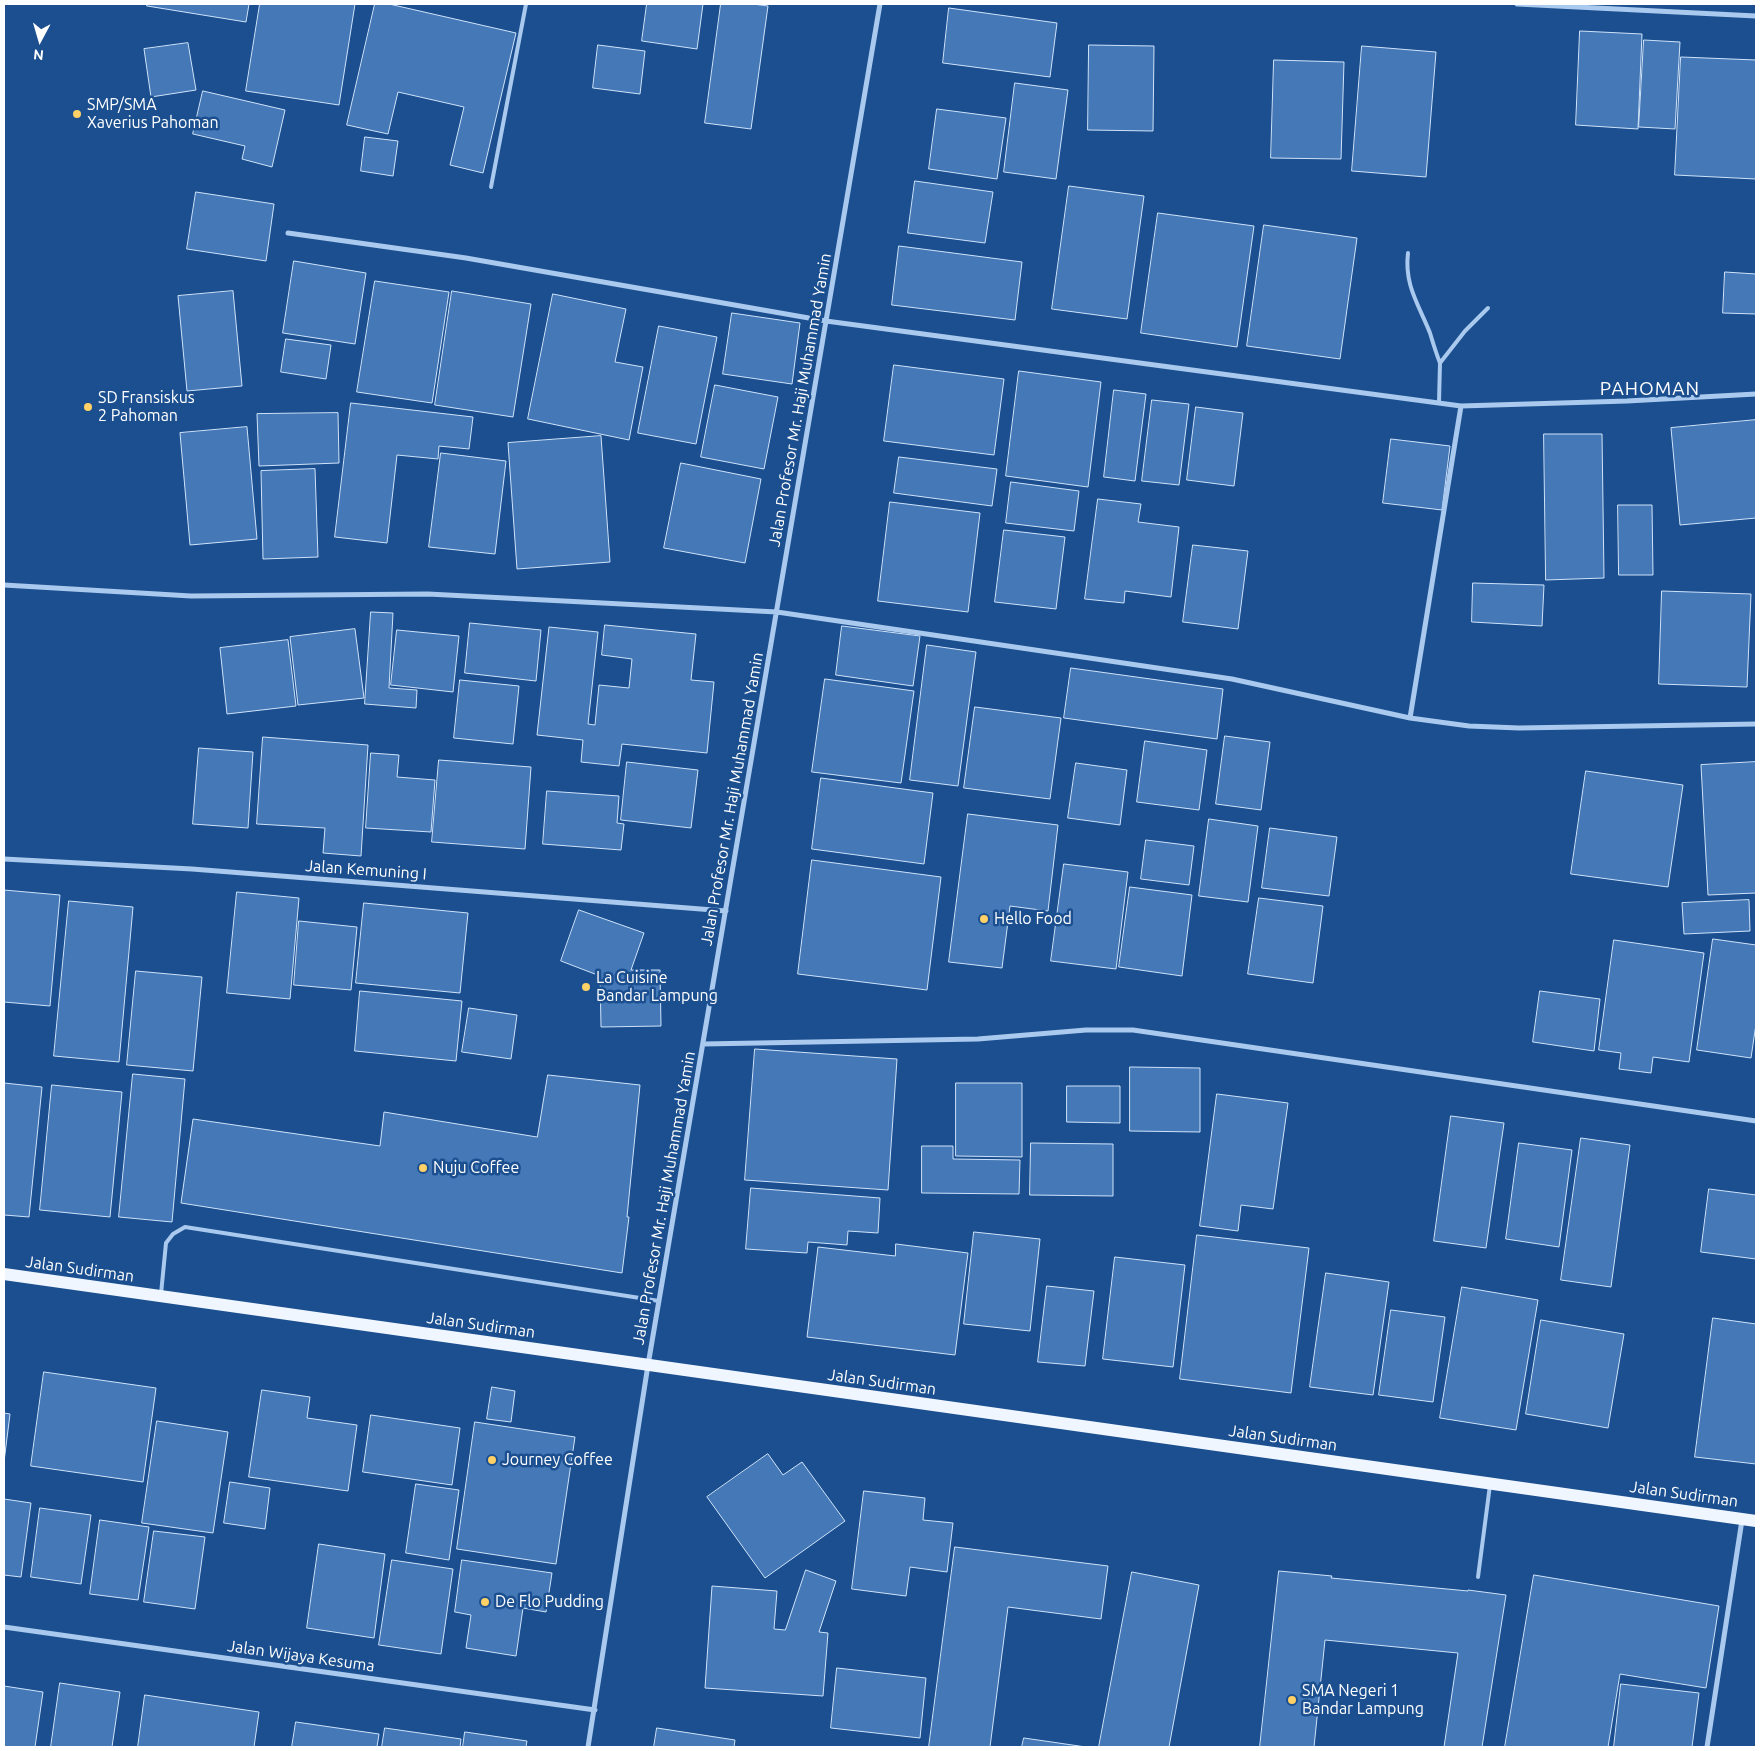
<!DOCTYPE html>
<style>
body{margin:0}
#map{position:relative;width:1760px;height:1751px;overflow:hidden;background:#1b4f8f;font-family:Ubuntu,sans-serif}
canvas{display:block}
.frame{position:absolute;inset:0;border:5px solid #fff;pointer-events:none}
.north{position:absolute;left:15px;top:15px;width:50px;height:50px;-webkit-text-stroke:4px #1b4f8f;paint-order:stroke;rotate:186deg;font-size:14px;font-weight:700;line-height:20px;text-align:center;color:#fff}
.north::after{content:'';display:block;margin:auto;width:18px;height:22px;background:#fff;clip-path:polygon(50% 0,100% 100%,50% 72%,0 100%)}
</style>
<div id="map">
<canvas width="1760" height="1751"></canvas>
<div class="frame"></div>
<div class="north">N</div>
</div>
<script>
const ctx = document.querySelector('canvas').getContext('2d');
ctx.lineJoin = 'round';
function paint(path, color) { ctx.fillStyle = color; ctx.fill(path, 'evenodd'); }
function stroke(path, color, width, dash) { ctx.strokeStyle = color; ctx.lineWidth = width; ctx.lineCap = dash ? 'butt' : 'round'; ctx.setLineDash(dash || []); ctx.stroke(path); }
function write(font, color, halo, rows, align = 'center') {
  ctx.font = font + ' Ubuntu,sans-serif'; ctx.lineWidth = 5; ctx.setLineDash([]); ctx.textBaseline = 'middle'; ctx.strokeStyle = halo; ctx.fillStyle = color; for (const [text, x, y, turn = 0] of rows) {
    ctx.save(); ctx.translate(x, y); ctx.rotate((+turn || 0) * Math.PI / 180); ctx.textAlign = isNaN(turn) ? turn : align; if (halo) ctx.strokeText(text, 0, 0); ctx.fillText(text, 0, 0); ctx.restore();
  }
}
const building = new Path2D(`
 M 147,4 L 249,4 L 246,22 L 147,6 Z
 M 260,4 L 355,4 L 339,105 L 246,91 Z
 M 375,4 L 389,4 L 516,33 L 483,173 L 450,165 L 464,107 L 398,92 L 388,134 L 347,125 Z
 M 647,4 L 703,4 L 697,49 L 642,41 Z
 M 721,4 L 753,4 L 768,6 L 751,129 L 705,123 Z
 M 949,8 L 1057,23 L 1050,77 L 943,63 Z
 M 1580,31 L 1642,34 L 1638,129 L 1576,125 Z
 M 1644,40 L 1680,42 L 1675,129 L 1639,127 Z
 M 188,43 L 196,90 L 151,97 L 144,49 Z
 M 598,45 L 645,51 L 640,94 L 593,88 Z
 M 1089,45 L 1154,46 L 1153,131 L 1088,130 Z
 M 1362,46 L 1436,52 L 1426,177 L 1352,171 Z
 M 1681,57 L 1756,60 L 1756,179 L 1675,175 Z
 M 1274,60 L 1344,62 L 1341,159 L 1271,158 Z
 M 1015,83 L 1068,90 L 1056,179 L 1004,172 Z
 M 203,91 L 285,110 L 272,167 L 242,159 L 245,146 L 193,134 Z
 M 937,109 L 1006,118 L 997,179 L 929,169 Z
 M 365,137 L 398,141 L 393,176 L 361,171 Z
 M 915,181 L 993,192 L 985,243 L 908,233 Z
 M 1069,186 L 1144,196 L 1127,319 L 1052,309 Z
 M 196,192 L 274,204 L 266,261 L 187,249 Z
 M 1158,213 L 1254,226 L 1237,347 L 1141,333 Z
 M 1264,225 L 1357,238 L 1340,359 L 1247,346 Z
 M 899,246 L 1022,262 L 1015,320 L 892,305 Z
 M 294,261 L 366,273 L 355,344 L 283,333 Z
 M 1725,272 L 1756,274 L 1756,314 L 1723,313 Z
 M 375,281 L 449,292 L 432,403 L 357,392 Z
 M 233,291 L 242,386 L 187,391 L 178,296 Z
 M 452,291 L 531,304 L 513,417 L 435,405 Z
 M 553,294 L 626,309 L 615,362 L 643,367 L 629,440 L 528,419 Z
 M 732,313 L 800,323 L 792,384 L 723,374 Z
 M 659,326 L 717,337 L 696,444 L 638,433 Z
 M 286,339 L 331,345 L 326,379 L 281,372 Z
 M 894,365 L 1004,379 L 994,455 L 884,441 Z
 M 1019,371 L 1101,382 L 1088,487 L 1006,476 Z
 M 715,385 L 778,397 L 764,469 L 701,457 Z
 M 1114,390 L 1146,394 L 1135,481 L 1104,477 Z
 M 1152,400 L 1189,404 L 1179,485 L 1142,481 Z
 M 351,403 L 473,417 L 469,449 L 439,446 L 438,459 L 397,455 L 387,543 L 335,537 Z
 M 1196,407 L 1243,413 L 1234,486 L 1187,480 Z
 M 338,413 L 339,463 L 259,466 L 257,414 Z
 M 1756,420 L 1756,518 L 1680,525 L 1671,428 Z
 M 247,427 L 257,539 L 190,545 L 180,433 Z
 M 1544,434 L 1602,434 L 1604,578 L 1546,580 Z
 M 601,436 L 610,562 L 517,569 L 508,443 Z
 M 1391,439 L 1450,446 L 1442,510 L 1383,503 Z
 M 441,453 L 506,461 L 495,554 L 429,547 Z
 M 899,457 L 997,469 L 992,506 L 894,493 Z
 M 681,463 L 761,479 L 745,563 L 664,548 Z
 M 315,469 L 318,557 L 263,559 L 261,471 Z
 M 1011,482 L 1079,491 L 1074,531 L 1006,523 Z
 M 1098,499 L 1141,504 L 1138,522 L 1179,527 L 1171,597 L 1125,591 L 1124,603 L 1085,599 Z
 M 890,502 L 980,513 L 968,612 L 878,601 Z
 M 1618,505 L 1652,505 L 1653,575 L 1619,575 Z
 M 1004,530 L 1065,537 L 1056,609 L 995,602 Z
 M 1193,545 L 1248,551 L 1238,629 L 1183,622 Z
 M 1473,583 L 1544,585 L 1542,626 L 1472,622 Z
 M 1662,591 L 1751,594 L 1747,687 L 1659,684 Z
 M 371,612 L 393,613 L 389,688 L 417,690 L 416,708 L 365,704 Z
 M 470,623 L 541,630 L 536,681 L 465,673 Z
 M 605,625 L 696,634 L 691,680 L 714,682 L 707,753 L 622,744 L 619,766 L 581,762 L 583,740 L 537,735 L 549,627 L 598,632 L 588,724 L 595,725 L 599,685 L 629,688 L 632,659 L 602,655 Z
 M 842,626 L 920,636 L 913,686 L 836,675 Z
 M 355,629 L 364,698 L 298,705 L 290,637 Z
 M 397,630 L 459,636 L 453,692 L 391,685 Z
 M 288,640 L 296,706 L 227,714 L 220,648 Z
 M 927,645 L 976,652 L 958,786 L 910,780 Z
 M 1071,668 L 1223,689 L 1217,739 L 1064,718 Z
 M 825,679 L 914,691 L 901,783 L 812,772 Z
 M 460,680 L 519,686 L 513,744 L 454,738 Z
 M 975,707 L 1061,718 L 1050,799 L 964,788 Z
 M 1225,736 L 1270,742 L 1261,810 L 1216,804 Z
 M 263,737 L 368,745 L 361,856 L 323,853 L 325,828 L 257,824 Z
 M 1145,741 L 1207,750 L 1199,810 L 1137,802 Z
 M 199,748 L 253,752 L 248,828 L 193,824 Z
 M 371,753 L 399,755 L 397,777 L 435,780 L 431,832 L 366,828 Z
 M 439,760 L 531,767 L 525,849 L 432,842 Z
 M 627,762 L 698,770 L 691,828 L 621,820 Z
 M 1756,762 L 1756,893 L 1708,895 L 1701,765 Z
 M 1076,763 L 1127,770 L 1120,825 L 1068,818 Z
 M 1586,771 L 1683,785 L 1668,887 L 1571,874 Z
 M 821,778 L 933,793 L 924,864 L 812,849 Z
 M 547,791 L 619,796 L 617,823 L 624,824 L 621,850 L 543,844 Z
 M 968,814 L 1058,825 L 1048,911 L 1010,906 L 1002,968 L 949,962 Z
 M 1209,819 L 1258,826 L 1248,902 L 1199,896 Z
 M 1270,828 L 1337,837 L 1329,896 L 1262,888 Z
 M 1146,840 L 1194,846 L 1189,885 L 1141,879 Z
 M 812,860 L 941,877 L 927,990 L 798,974 Z
 M 1064,864 L 1128,872 L 1116,969 L 1051,961 Z
 M 1130,887 L 1192,895 L 1182,976 L 1119,967 Z
 M 4,890 L 60,895 L 50,1006 L 4,1002 Z
 M 237,892 L 299,898 L 290,999 L 227,993 Z
 M 1259,898 L 1323,906 L 1313,983 L 1248,974 Z
 M 1749,900 L 1750,931 L 1684,934 L 1682,903 Z
 M 69,901 L 133,907 L 119,1062 L 54,1056 Z
 M 364,903 L 468,913 L 460,993 L 356,983 Z
 M 579,910 L 644,933 L 631,970 L 660,970 L 661,1026 L 601,1027 L 600,976 L 561,961 Z
 M 299,921 L 357,927 L 351,990 L 294,985 Z
 M 1713,939 L 1756,945 L 1756,1024 L 1751,1058 L 1697,1050 Z
 M 1614,940 L 1704,953 L 1689,1062 L 1653,1057 L 1651,1073 L 1619,1069 L 1621,1053 L 1599,1050 Z
 M 136,971 L 202,977 L 193,1071 L 127,1065 Z
 M 360,991 L 462,1001 L 456,1061 L 355,1051 Z
 M 1540,991 L 1600,999 L 1594,1051 L 1533,1042 Z
 M 469,1008 L 517,1015 L 511,1059 L 462,1052 Z
 M 755,1049 L 897,1059 L 888,1190 L 745,1180 Z
 M 1130,1067 L 1200,1068 L 1200,1132 L 1130,1131 Z
 M 133,1074 L 185,1079 L 172,1222 L 119,1217 Z
 M 548,1075 L 640,1085 L 627,1217 L 629,1217 L 622,1273 L 181,1203 L 193,1119 L 380,1146 L 384,1112 L 537,1137 Z
 M 4,1083 L 42,1087 L 29,1217 L 4,1215 Z
 M 956,1083 L 1022,1083 L 1022,1157 L 956,1156 Z
 M 52,1085 L 122,1092 L 110,1217 L 40,1210 Z
 M 1067,1086 L 1120,1086 L 1120,1123 L 1067,1122 Z
 M 1217,1094 L 1288,1103 L 1273,1209 L 1241,1205 L 1238,1231 L 1200,1226 Z
 M 1451,1116 L 1504,1123 L 1486,1248 L 1434,1241 Z
 M 1581,1138 L 1630,1145 L 1611,1287 L 1561,1280 Z
 M 1031,1143 L 1113,1144 L 1113,1196 L 1030,1195 Z
 M 1519,1143 L 1572,1150 L 1559,1247 L 1506,1239 Z
 M 922,1146 L 953,1146 L 953,1159 L 1020,1160 L 1019,1194 L 922,1193 Z
 M 751,1188 L 880,1198 L 878,1233 L 848,1231 L 847,1245 L 808,1242 L 807,1253 L 746,1249 Z
 M 1709,1189 L 1756,1195 L 1756,1259 L 1701,1252 Z
 M 974,1232 L 1040,1239 L 1030,1331 L 964,1324 Z
 M 1197,1235 L 1309,1248 L 1291,1393 L 1180,1379 Z
 M 896,1244 L 968,1253 L 955,1355 L 807,1337 L 818,1247 L 895,1256 Z
 M 1115,1257 L 1185,1265 L 1173,1367 L 1103,1359 Z
 M 1326,1273 L 1389,1282 L 1373,1395 L 1310,1387 Z
 M 1047,1286 L 1094,1291 L 1085,1366 L 1038,1362 Z
 M 1462,1287 L 1538,1300 L 1516,1430 L 1440,1418 Z
 M 1391,1310 L 1445,1317 L 1433,1402 L 1379,1395 Z
 M 1713,1318 L 1756,1324 L 1756,1464 L 1695,1457 Z
 M 1541,1320 L 1624,1334 L 1608,1428 L 1526,1414 Z
 M 44,1372 L 156,1388 L 143,1482 L 31,1466 Z
 M 492,1387 L 515,1391 L 511,1422 L 487,1419 Z
 M 262,1390 L 310,1397 L 307,1418 L 357,1425 L 348,1491 L 249,1477 Z
 M 4,1413 L 10,1414 L 4,1462 Z
 M 371,1415 L 460,1428 L 452,1485 L 363,1472 Z
 M 157,1421 L 228,1432 L 213,1533 L 142,1523 Z
 M 475,1422 L 575,1437 L 556,1564 L 457,1549 Z
 M 768,1454 L 783,1475 L 802,1462 L 845,1521 L 765,1578 L 707,1497 Z
 M 230,1482 L 270,1488 L 265,1529 L 224,1523 Z
 M 416,1484 L 459,1490 L 449,1560 L 406,1553 Z
 M 864,1491 L 925,1498 L 923,1520 L 953,1523 L 947,1572 L 910,1567 L 906,1596 L 852,1589 Z
 M 4,1499 L 31,1503 L 21,1577 L 4,1575 Z
 M 40,1508 L 91,1515 L 81,1584 L 31,1577 Z
 M 100,1520 L 149,1527 L 138,1600 L 90,1594 Z
 M 154,1531 L 205,1537 L 195,1609 L 144,1602 Z
 M 319,1544 L 385,1554 L 374,1638 L 307,1628 Z
 M 955,1547 L 1108,1566 L 1101,1619 L 1008,1607 L 990,1747 L 929,1747 Z
 M 392,1560 L 453,1569 L 441,1654 L 379,1645 Z
 M 462,1560 L 552,1573 L 546,1612 L 523,1608 L 516,1656 L 466,1648 L 471,1615 L 455,1612 Z
 M 806,1570 L 836,1581 L 819,1632 L 828,1633 L 823,1696 L 705,1688 L 712,1586 L 777,1591 L 774,1629 L 785,1630 Z
 M 1279,1571 L 1332,1576 L 1331,1578 L 1468,1591 L 1468,1590 L 1506,1595 L 1482,1747 L 1444,1747 L 1458,1653 L 1325,1640 L 1314,1747 L 1260,1747 Z
 M 1132,1572 L 1199,1585 L 1169,1747 L 1099,1747 Z
 M 1534,1575 L 1719,1606 L 1706,1688 L 1620,1674 L 1608,1747 L 1505,1747 Z
 M 837,1668 L 926,1678 L 920,1738 L 831,1728 Z
 M 60,1683 L 120,1692 L 112,1747 L 51,1747 Z
 M 1621,1684 L 1699,1693 L 1692,1747 L 1614,1747 Z
 M 4,1686 L 43,1692 L 35,1747 L 4,1747 Z
 M 145,1695 L 259,1712 L 254,1747 L 138,1747 Z
 M 296,1722 L 379,1734 L 377,1747 L 292,1747 Z
 M 385,1728 L 461,1739 L 460,1747 L 382,1747 Z
 M 657,1728 L 735,1740 L 734,1747 L 654,1747 Z
 M 465,1732 L 527,1741 L 526,1747 L 463,1747 Z
 M 1024,1738 L 1086,1747 L 1022,1747 Z`);
const lane = new Path2D(`
 M 491,187 L 526,4
 M 1408,253 C 1404,285 1419,305 1430,333 C 1433,343 1436,353 1440,363
 M 1439,402 L 1440,363 L 1465,331 L 1488,308
 M 161,1294 L 166,1243 L 173,1234 L 185,1227 L 659,1301
 M 1478,1577 L 1490,1485`);
const street = new Path2D(`
 M 1517,4 L 1756,16
 M 288,233 L 466,258 L 826,321 L 1461,406 L 1627,401 L 1756,394
 M 1461,406 L 1410,718 L 1469,726 L 1519,728 L 1756,724
 M 4,585 L 191,596 L 428,594 L 777,612 L 1232,679 L 1410,718
 M 4,859 L 192,869 L 726,911
 M 703,1044 L 978,1039 L 1086,1030 L 1133,1030 L 1756,1121
 M 4,1627 L 595,1710
 M 588,1747 L 648,1365 L 880,4
 M 1707,1747 L 1742,1520`);
const primary = new Path2D(`
 M 4,1274 L 1756,1521`);
const markers = [
 [77,114,5,"#ffd166"],
 [88,407,5,"#ffd166"],
 [984,919,5,"#ffd166"],
 [586,987,5,"#ffd166"],
 [423,1168,5,"#ffd166"],
 [492,1460,5,"#ffd166"],
 [485,1602,5,"#ffd166"],
 [1292,1700,5,"#ffd166"]
];
const poiNames = [
 ["SMP/SMA",87,105],
 ["Xaverius Pahoman",87,123],
 ["SD Fransiskus",98,398],
 ["2 Pahoman",98,416],
 ["Hello Food",994,919],
 ["La Cuisine",596,978],
 ["Bandar Lampung",596,996],
 ["Nuju Coffee",433,1168],
 ["Journey Coffee",502,1460],
 ["De Flo Pudding",495,1602],
 ["SMA Negeri 1",1302,1691],
 ["Bandar Lampung",1302,1709]
];
const streetNames = [
 ["Jalan Profesor Mr. Haji Muhammad Yamin",800,400,-80],
 ["Jalan Profesor Mr. Haji Muhammad Yamin",732,799,-80],
 ["Jalan Kemuning I",366,870,4],
 ["Jalan Profesor Mr. Haji Muhammad Yamin",664,1198,-80],
 ["Jalan Sudirman",80,1269,8],
 ["Jalan Sudirman",481,1325,8],
 ["Jalan Sudirman",882,1382,8],
 ["Jalan Sudirman",1283,1438,8],
 ["Jalan Sudirman",1684,1494,8],
 ["Jalan Wijaya Kesuma",301,1656,8]
];
const quarterNames = [
 ["PAHOMAN",1650,389]
];
paint(building, '#4478b7');
stroke(building, '#cfe3fa', 1);
stroke(lane, '#a9c9ee', 4);
stroke(street, '#a9c9ee', 5);
stroke(primary, '#f0f6ff', 12);
for (const [x, y, r, color] of markers) { const dot = new Path2D(); dot.arc(x, y, r, 0, 2 * Math.PI); ctx.fillStyle = color; ctx.fill(dot); stroke(dot, '#1b4f8f', 2); }
write('16px', '#fff', '#1b4f8f', poiNames, 'left');
write('16px', '#fff', '#1b4f8f', streetNames);
ctx.letterSpacing = '1px';
write('19px', '#fff', '#1b4f8f', quarterNames);
ctx.letterSpacing = '0px';
</script>
